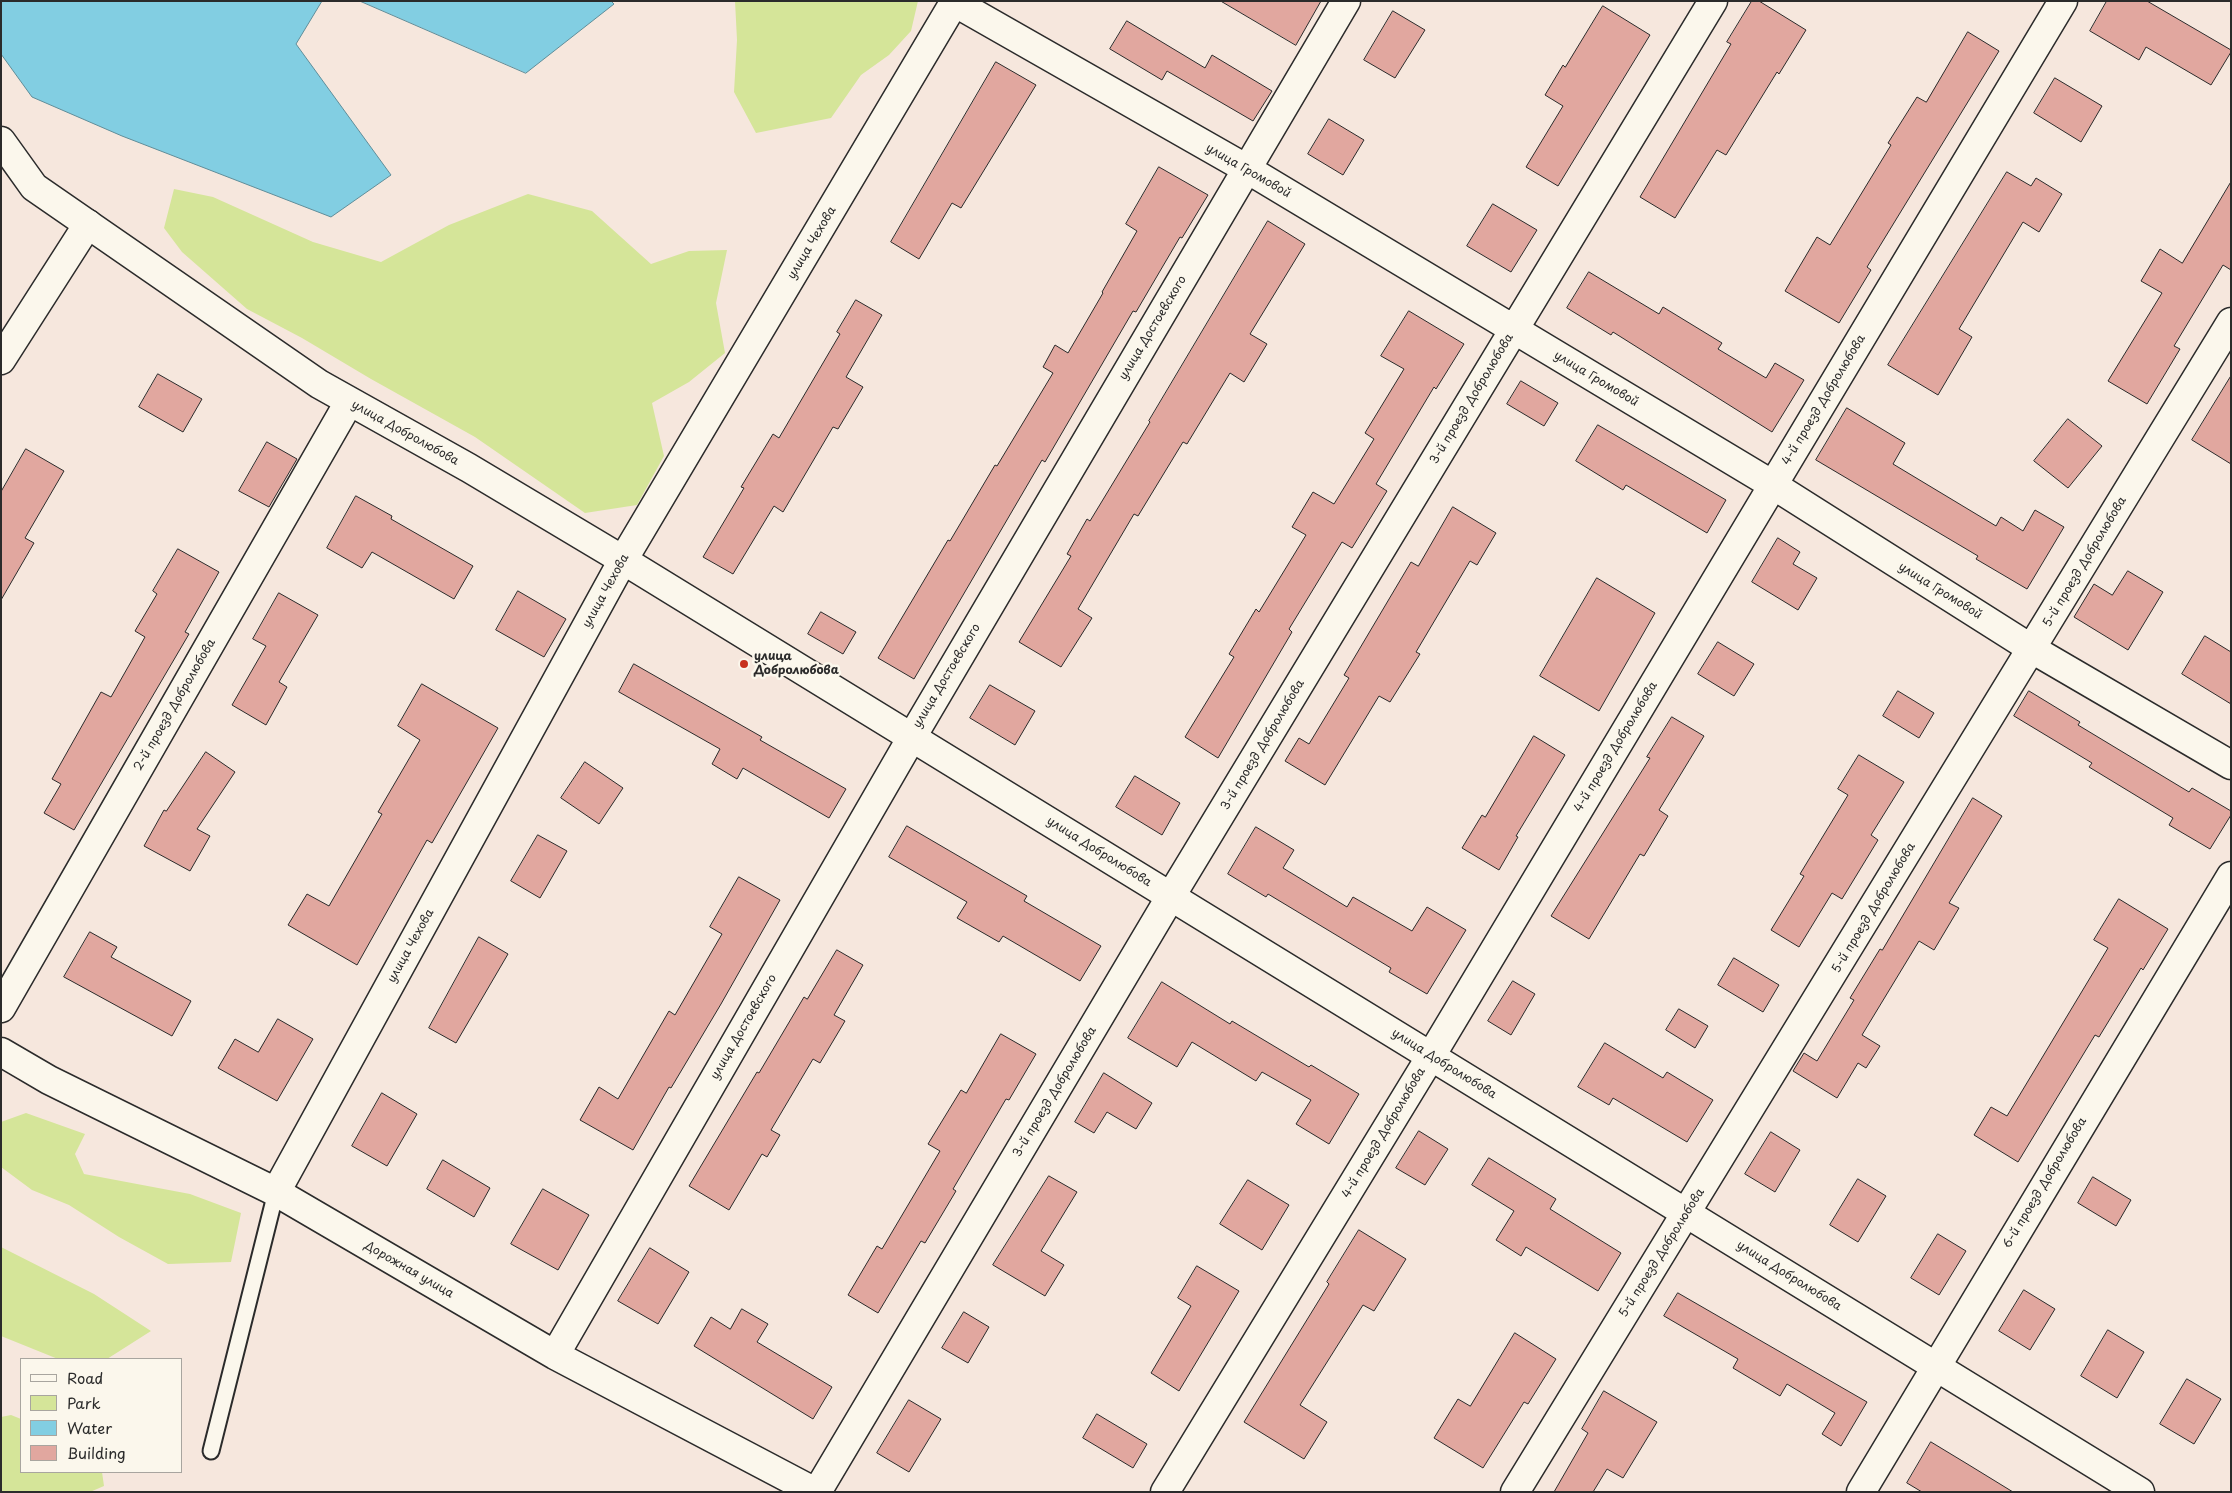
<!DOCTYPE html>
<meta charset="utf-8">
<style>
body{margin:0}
#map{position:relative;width:2232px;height:1493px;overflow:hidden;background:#f6e7dd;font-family:"Playpen Sans",sans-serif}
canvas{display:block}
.frame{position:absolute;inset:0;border:2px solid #2b2b2b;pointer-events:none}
.legend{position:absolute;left:20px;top:1358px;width:162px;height:115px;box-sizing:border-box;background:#fbf7ec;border:1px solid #a8a59f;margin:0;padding:6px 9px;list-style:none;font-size:15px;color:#2b2b2b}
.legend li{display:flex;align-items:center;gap:10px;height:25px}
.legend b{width:25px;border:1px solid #a8a59f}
</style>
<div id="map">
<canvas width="2232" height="1493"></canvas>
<div class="frame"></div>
<ul class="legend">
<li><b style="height:6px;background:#fbf7ec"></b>Road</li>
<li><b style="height:14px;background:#d5e599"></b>Park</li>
<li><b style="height:14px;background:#82cee2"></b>Water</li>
<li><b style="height:14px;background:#e1a79f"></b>Building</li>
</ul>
</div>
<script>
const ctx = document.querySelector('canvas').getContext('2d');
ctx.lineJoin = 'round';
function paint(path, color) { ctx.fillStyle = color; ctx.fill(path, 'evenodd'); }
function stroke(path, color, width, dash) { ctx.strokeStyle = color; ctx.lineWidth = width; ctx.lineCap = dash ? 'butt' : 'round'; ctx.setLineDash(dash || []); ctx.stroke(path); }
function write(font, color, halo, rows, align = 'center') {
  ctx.font = font + ' "Playpen Sans",sans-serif'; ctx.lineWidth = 5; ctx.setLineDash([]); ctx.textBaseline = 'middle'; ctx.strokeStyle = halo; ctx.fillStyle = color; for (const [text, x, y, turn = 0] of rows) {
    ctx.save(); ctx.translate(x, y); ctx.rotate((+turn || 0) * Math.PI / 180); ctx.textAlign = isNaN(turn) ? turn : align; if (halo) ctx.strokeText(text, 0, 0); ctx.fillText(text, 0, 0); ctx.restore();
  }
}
const green = new Path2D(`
 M 735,1 L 918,1 L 911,31 L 889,55 L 861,75 L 831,118 L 756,133 L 734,92 L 737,40 Z
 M 174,189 L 213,197 L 313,242 L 381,262 L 449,225 L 528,194 L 592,211 L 651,264 L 689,251 L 727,250 L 716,303 L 725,353 L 689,382 L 652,403 L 664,456 L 637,505 L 585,513 L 475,437 L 371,379 L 302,338 L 247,309 L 182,252 L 164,228 Z
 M 26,1113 L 85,1134 L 75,1154 L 84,1174 L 190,1194 L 241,1213 L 231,1262 L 168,1264 L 119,1237 L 69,1205 L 32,1190 L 1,1167 L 1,1122 Z
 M 1,1247 L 94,1294 L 151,1331 L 107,1359 L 58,1359 L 1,1336 Z
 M 11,1415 L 21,1419 L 21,1472 L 102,1472 L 104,1486 L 90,1492 L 1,1492 L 1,1417 Z`);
const water = new Path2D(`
 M 1,1 L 322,1 L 296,44 L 391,175 L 331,217 L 122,136 L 32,97 L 1,54 Z
 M 360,1 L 611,1 L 614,4 L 526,73 Z`);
const building = new Path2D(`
 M 1221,1 L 1321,1 L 1296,45 Z
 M 1752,1 L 1759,1 L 1806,30 L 1779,74 L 1777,72 L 1726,155 L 1717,150 L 1675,218 L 1640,197 L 1731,44 L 1727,42 Z
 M 2107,1 L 2147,1 L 2231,50 L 2231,52 L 2211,85 L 2146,47 L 2139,60 L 2090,31 Z
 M 1603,6 L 1650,35 L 1558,186 L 1526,167 L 1563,106 L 1545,95 L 1563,65 L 1565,67 Z
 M 1393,11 L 1425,30 L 1395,78 L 1364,60 Z
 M 1127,21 L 1205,68 L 1212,55 L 1272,91 L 1253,121 L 1167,71 L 1162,80 L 1110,49 Z
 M 1968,32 L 1999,51 L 1867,267 L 1871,270 L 1839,323 L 1785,291 L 1817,237 L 1830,245 L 1891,145 L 1888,143 L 1917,97 L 1926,102 Z
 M 996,62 L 1036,85 L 961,208 L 952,203 L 919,259 L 891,242 Z
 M 2055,78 L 2102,106 L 2081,142 L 2034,113 Z
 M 1329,119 L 1364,140 L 1343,175 L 1308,154 Z
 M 1159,167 L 1208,195 L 1182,238 L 1180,237 L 1136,312 L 1133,311 L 1045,462 L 1042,460 L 914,679 L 878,658 L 948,540 L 950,541 L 995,465 L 997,466 L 1053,373 L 1043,367 L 1055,345 L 1068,353 L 1103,293 L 1102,292 L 1137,231 L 1126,224 Z
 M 2007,172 L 2031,186 L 2036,178 L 2062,194 L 2039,232 L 2023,222 L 1959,329 L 1972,337 L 1938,395 L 1888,365 Z
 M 2231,182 L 2231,270 L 2223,265 L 2174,346 L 2180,349 L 2147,404 L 2108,381 L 2162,293 L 2141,281 L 2160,249 L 2182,263 Z
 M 1493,204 L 1537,230 L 1511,272 L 1467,246 Z
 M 1268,221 L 1305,244 L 1250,334 L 1267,344 L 1244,382 L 1230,373 L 1187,444 L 1183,442 L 1138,516 L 1134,514 L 1078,609 L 1092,618 L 1061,667 L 1019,642 L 1071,556 L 1067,554 L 1087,519 L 1090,521 L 1150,422 L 1149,421 Z
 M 1589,272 L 1659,314 L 1663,307 L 1722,343 L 1718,349 L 1766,378 L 1775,363 L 1804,380 L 1772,432 L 1613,332 L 1611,335 L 1567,308 Z
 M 856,300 L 882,315 L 846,377 L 863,387 L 838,429 L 833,427 L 783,512 L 774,506 L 733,574 L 703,557 L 744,488 L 741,487 L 773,434 L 779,438 L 840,334 L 837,332 Z
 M 1409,311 L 1464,344 L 1436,389 L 1434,387 L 1376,484 L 1387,491 L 1352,548 L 1342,542 L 1289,629 L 1292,632 L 1218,758 L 1185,737 L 1234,657 L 1229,654 L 1256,609 L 1259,612 L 1306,535 L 1292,527 L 1313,492 L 1334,504 L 1374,439 L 1365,433 L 1404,369 L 1381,356 Z
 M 158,374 L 202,399 L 183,432 L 139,407 Z
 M 2231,376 L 2231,464 L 2192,440 Z
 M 1521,381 L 1558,403 L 1544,426 L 1507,404 Z
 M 1847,408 L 1905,443 L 1893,464 L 1996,526 L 2001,517 L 2023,531 L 2035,510 L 2064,527 L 2027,589 L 1976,559 L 1978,556 L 1816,460 Z
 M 2068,419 L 2102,446 L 2068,488 L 2034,461 Z
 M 1598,425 L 1726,500 L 1707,533 L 1626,485 L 1623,490 L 1576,461 Z
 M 267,442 L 297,459 L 269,507 L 239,491 Z
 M 26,449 L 64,471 L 25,538 L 34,543 L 1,600 L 1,492 Z
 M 356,496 L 392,516 L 391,519 L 473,566 L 454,599 L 372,552 L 362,568 L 327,548 Z
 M 1453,507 L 1496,533 L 1477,565 L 1470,561 L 1416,652 L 1420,654 L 1390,702 L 1379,696 L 1325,785 L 1285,761 L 1299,738 L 1309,744 L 1349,678 L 1344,675 L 1411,562 L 1418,566 Z
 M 1778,538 L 1800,552 L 1793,564 L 1817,578 L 1798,610 L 1752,582 Z
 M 178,549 L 219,572 L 185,632 L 189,634 L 74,830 L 44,813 L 61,784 L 52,779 L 101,692 L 111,697 L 145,637 L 135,631 L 157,594 L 153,591 Z
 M 2128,571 L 2163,592 L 2128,650 L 2074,617 L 2094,584 L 2112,595 Z
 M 1597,578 L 1655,613 L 1599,711 L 1540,676 Z
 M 518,591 L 566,619 L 544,657 L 496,630 Z
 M 279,593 L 318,615 L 279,682 L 287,687 L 266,725 L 232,705 L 266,646 L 253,639 Z
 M 821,612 L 856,632 L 843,654 L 808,634 Z
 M 2205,636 L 2231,652 L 2231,704 L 2182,674 Z
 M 1718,642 L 1754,664 L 1734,696 L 1698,674 Z
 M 634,664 L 762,737 L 760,740 L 846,789 L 829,818 L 743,768 L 737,779 L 712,764 L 720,749 L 619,692 Z
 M 422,684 L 498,728 L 432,843 L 427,840 L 357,965 L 288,925 L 307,894 L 329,906 L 382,814 L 378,812 L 420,740 L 398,726 Z
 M 990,685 L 1035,711 L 1015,745 L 970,718 Z
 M 1898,691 L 1934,713 L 1919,738 L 1883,716 Z
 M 2029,691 L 2080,722 L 2078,725 L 2189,792 L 2192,788 L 2231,811 L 2231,815 L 2210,849 L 2169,825 L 2173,818 L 2089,767 L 2092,763 L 2014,716 Z
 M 1672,717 L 1704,736 L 1659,810 L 1668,816 L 1644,856 L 1640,854 L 1589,939 L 1551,916 L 1650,758 L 1647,757 Z
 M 1534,736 L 1565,755 L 1516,836 L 1518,837 L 1499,870 L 1462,848 L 1482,815 L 1485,817 Z
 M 206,752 L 235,772 L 197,829 L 210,836 L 190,871 L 144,846 L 164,810 L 166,811 Z
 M 1859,755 L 1904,782 L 1871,835 L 1878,840 L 1842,899 L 1832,893 L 1799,947 L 1771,930 L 1804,876 L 1800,874 L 1848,795 L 1838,789 Z
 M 585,762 L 623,788 L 599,824 L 561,798 Z
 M 1135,776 L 1180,803 L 1162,835 L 1116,807 Z
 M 1973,798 L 2002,816 L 1949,903 L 1959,908 L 1934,950 L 1919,941 L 1862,1035 L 1880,1046 L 1866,1068 L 1858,1063 L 1837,1098 L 1793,1071 L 1804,1053 L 1817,1061 L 1854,1000 L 1850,998 L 1880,949 L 1882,950 Z
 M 907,826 L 1027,896 L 1024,901 L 1101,946 L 1080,981 L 1003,936 L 999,942 L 957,918 L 967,902 L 889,857 Z
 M 1256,827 L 1294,850 L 1283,868 L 1347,907 L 1353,897 L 1412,931 L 1427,907 L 1466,930 L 1427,994 L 1389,972 L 1391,968 L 1268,894 L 1266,897 L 1228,874 Z
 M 538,835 L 567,851 L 540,898 L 511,881 Z
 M 739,877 L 780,900 L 721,1004 L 671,1088 L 669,1087 L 633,1150 L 580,1120 L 599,1087 L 618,1099 L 669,1011 L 675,1015 L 722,934 L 710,927 Z
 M 2119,899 L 2168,929 L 2143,970 L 2141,968 L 2099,1037 L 2095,1035 L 2018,1162 L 1974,1135 L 1991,1107 L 2007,1116 L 2108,948 L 2094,940 Z
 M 90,932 L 117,947 L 111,957 L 191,1001 L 172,1036 L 64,977 Z
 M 479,937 L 508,954 L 456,1043 L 429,1028 Z
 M 837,950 L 863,965 L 834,1015 L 845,1021 L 820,1063 L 813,1059 L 771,1130 L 780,1135 L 767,1157 L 762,1154 L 729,1210 L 689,1186 L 757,1072 L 759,1073 L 804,997 L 807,999 Z
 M 1734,958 L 1779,985 L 1763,1012 L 1718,985 Z
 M 1513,981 L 1535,994 L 1511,1035 L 1488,1021 Z
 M 1162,982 L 1230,1024 L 1232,1021 L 1309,1067 L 1311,1065 L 1359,1094 L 1329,1144 L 1296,1124 L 1311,1100 L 1262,1072 L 1256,1081 L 1192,1042 L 1177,1067 L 1128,1038 Z
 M 1679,1009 L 1708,1026 L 1695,1048 L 1666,1030 Z
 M 278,1019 L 313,1039 L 277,1101 L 218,1068 L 235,1039 L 258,1052 Z
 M 1001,1034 L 1036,1054 L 1009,1100 L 1006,1099 L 953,1189 L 956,1191 L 925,1243 L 921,1241 L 878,1313 L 848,1295 L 877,1246 L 882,1249 L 940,1151 L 928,1144 L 961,1090 L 966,1093 Z
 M 1605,1043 L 1663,1078 L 1667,1072 L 1713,1100 L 1687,1142 L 1613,1098 L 1609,1105 L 1578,1087 Z
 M 1104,1073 L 1152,1103 L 1136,1129 L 1107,1112 L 1094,1133 L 1075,1122 Z
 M 382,1093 L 417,1114 L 387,1166 L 352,1146 Z
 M 1419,1131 L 1448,1149 L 1425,1185 L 1396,1168 Z
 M 1771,1132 L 1800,1150 L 1775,1192 L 1745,1174 Z
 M 1489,1158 L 1556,1199 L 1550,1209 L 1621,1253 L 1598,1291 L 1526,1247 L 1521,1256 L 1496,1240 L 1514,1211 L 1472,1185 Z
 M 443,1160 L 490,1188 L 474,1217 L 427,1189 Z
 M 1049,1176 L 1077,1192 L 1041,1251 L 1064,1265 L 1045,1296 L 993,1265 Z
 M 2093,1177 L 2131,1200 L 2116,1226 L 2078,1203 Z
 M 1858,1179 L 1886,1196 L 1858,1242 L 1830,1225 Z
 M 1248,1180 L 1289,1205 L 1262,1250 L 1220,1224 Z
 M 543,1189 L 589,1215 L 558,1270 L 511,1244 Z
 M 1359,1230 L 1406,1259 L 1374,1311 L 1363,1305 L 1300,1405 L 1327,1422 L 1304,1459 L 1244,1422 L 1329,1284 L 1327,1282 Z
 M 1938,1234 L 1966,1251 L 1939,1295 L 1911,1278 Z
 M 650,1248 L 689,1272 L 658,1324 L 618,1301 Z
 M 1197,1266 L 1239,1291 L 1179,1391 L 1151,1373 L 1191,1306 L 1178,1298 Z
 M 2024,1290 L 2055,1309 L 2030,1350 L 1999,1331 Z
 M 1678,1293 L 1867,1402 L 1841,1446 L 1822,1434 L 1835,1413 L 1787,1384 L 1780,1396 L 1733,1368 L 1738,1359 L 1664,1316 Z
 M 742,1309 L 768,1324 L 757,1342 L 832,1387 L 813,1419 L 694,1346 L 711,1317 L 730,1329 Z
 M 964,1312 L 989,1327 L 968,1363 L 942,1348 Z
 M 2108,1330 L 2144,1352 L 2117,1398 L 2081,1376 Z
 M 1515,1333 L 1556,1359 L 1528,1404 L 1524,1402 L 1483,1468 L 1434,1438 L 1458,1399 L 1470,1406 Z
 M 2187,1379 L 2221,1399 L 2194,1444 L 2160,1424 Z
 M 1604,1391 L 1657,1422 L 1623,1478 L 1607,1469 L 1593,1492 L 1554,1492 L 1588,1433 L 1582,1429 Z
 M 909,1400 L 941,1419 L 909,1472 L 877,1453 Z
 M 1097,1414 L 1147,1444 L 1133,1468 L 1083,1438 Z
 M 1931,1442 L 1969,1465 L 2013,1492 L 1922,1492 L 1907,1483 Z`);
const lane = new Path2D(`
 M 211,1451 L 276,1192`);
const street = new Path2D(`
 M 954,2 L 1247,169 L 1773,485 L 2032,649 L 2231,765
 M 1,360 L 88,224
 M 1,1008 L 349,402
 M 1,1052 L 49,1080 L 276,1192 L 555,1355 L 815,1492
 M 276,1192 L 623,560 L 955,1
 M 555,1355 L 912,737 L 1346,1
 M 817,1492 L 1171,896 L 1713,1
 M 1165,1492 L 1431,1056 L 2063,1
 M 1515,1492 L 2231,322
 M 1861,1492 L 2231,876`);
const secondary = new Path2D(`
 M 1,141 L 34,187 L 319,384 L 469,468 L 623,560 L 2140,1492`);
const markers = [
 [744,664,5,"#c8321e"]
];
const streetNames = [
 ["улица Громовой",1248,171,30],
 ["улица Чехова",812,243,-59],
 ["улица Достоевского",1153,328,-59],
 ["улица Громовой",1596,379,31],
 ["3-й проезд Добролюбова",1472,399,-59],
 ["4-й проезд Добролюбова",1824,400,-59],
 ["улица Добролюбова",405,433,29],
 ["5-й проезд Добролюбова",2085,562,-59],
 ["улица Чехова",606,591,-61],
 ["улица Громовой",1940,591,32],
 ["улица Достоевского",947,676,-59],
 ["2-й проезд Добролюбова",175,705,-60],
 ["3-й проезд Добролюбова",1263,745,-59],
 ["4-й проезд Добролюбова",1616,747,-59],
 ["улица Добролюбова",1099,852,32],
 ["5-й проезд Добролюбова",1874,908,-59],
 ["улица Чехова",411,946,-61],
 ["улица Достоевского",744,1027,-60],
 ["улица Добролюбова",1444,1064,32],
 ["3-й проезд Добролюбова",1055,1092,-59],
 ["4-й проезд Добролюбова",1384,1133,-59],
 ["6-й проезд Добролюбова",2045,1183,-59],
 ["5-й проезд Добролюбова",1662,1253,-58],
 ["Дорожная улица",409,1270,30],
 ["улица Добролюбова",1789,1276,32]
];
const poiNames = [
 ["улица",754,657],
 ["Добролюбова",754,671]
];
paint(green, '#d5e599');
paint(water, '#82cee2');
stroke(water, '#5f8d99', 1);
paint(building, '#e1a79f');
stroke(building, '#2b2b2b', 1);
stroke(lane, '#2b2b2b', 19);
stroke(street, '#2b2b2b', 31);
stroke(secondary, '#2b2b2b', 31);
stroke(lane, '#fbf7ec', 15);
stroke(street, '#fbf7ec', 28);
stroke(secondary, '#fbf7ec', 28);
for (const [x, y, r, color] of markers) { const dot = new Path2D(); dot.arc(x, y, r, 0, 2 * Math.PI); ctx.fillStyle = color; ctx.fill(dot); stroke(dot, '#fbf7ec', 2); }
write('12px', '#2b2b2b', '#fbf7ec', streetNames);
write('bold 12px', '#2b2b2b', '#fbf7ec', poiNames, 'left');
</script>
